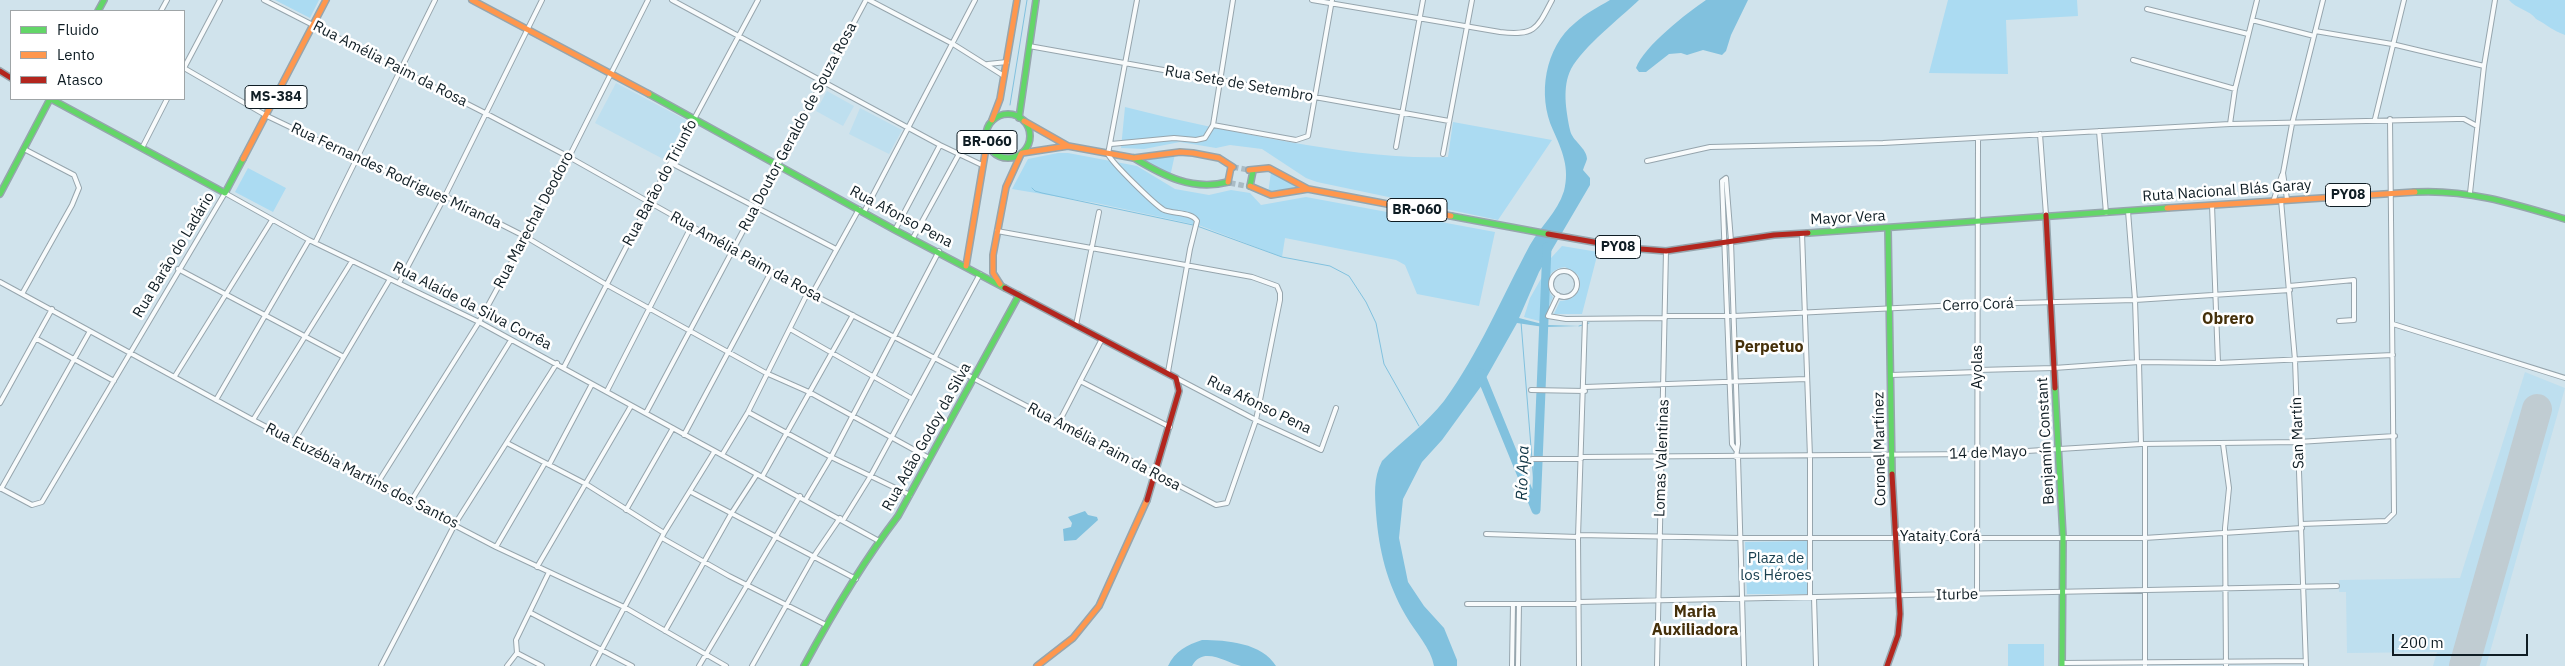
<!DOCTYPE html>
<meta charset="utf-8">
<style>
body{margin:0}
#map{position:relative;width:2565px;height:666px;overflow:hidden;background:#d0e3ec;font-family:"IBM Plex Sans",sans-serif}
canvas{display:block}
.legend{position:absolute;left:10px;top:10px;width:175px;height:90px;box-sizing:border-box;background:#fff;border:1px solid #9fa5a7;margin:0;padding:6px 9px;list-style:none;font-size:15px;color:#0f1d24}
.legend li{display:flex;align-items:center;gap:10px;height:25px}
.legend b{width:25px;border:1px solid #9fa5a7}
.scale{position:absolute;left:2392px;top:634px;width:136px;height:22px;box-sizing:border-box;border:2px solid #0f1d24;border-top:0;padding-left:6px;font-size:15px;line-height:18px;white-space:nowrap;color:#0f1d24;-webkit-text-stroke:4px #fff;paint-order:stroke}
</style>
<div id="map">
<canvas width="2565" height="666"></canvas>
<ul class="legend">
<li><b style="height:6px;background:#63d668"></b>Fluido</li>
<li><b style="height:6px;background:#ff974d"></b>Lento</li>
<li><b style="height:6px;background:#b3261e"></b>Atasco</li>
</ul>
<div class="scale">200 m</div>
</div>
<script>
const ctx = document.querySelector('canvas').getContext('2d');
ctx.lineJoin = 'round';
function paint(path, color) { ctx.fillStyle = color; ctx.fill(path, 'evenodd'); }
function stroke(path, color, width, dash) { ctx.strokeStyle = color; ctx.lineWidth = width; ctx.lineCap = dash ? 'butt' : 'round'; ctx.setLineDash(dash || []); ctx.stroke(path); }
function write(font, color, halo, rows, align = 'center') {
  ctx.font = font + ' "IBM Plex Sans",sans-serif'; ctx.lineWidth = 5; ctx.setLineDash([]); ctx.textBaseline = 'middle'; ctx.strokeStyle = halo; ctx.fillStyle = color; for (const [text, x, y, turn = 0] of rows) {
    ctx.save(); ctx.translate(x, y); ctx.rotate((+turn || 0) * Math.PI / 180); ctx.textAlign = isNaN(turn) ? turn : align; if (halo) ctx.strokeText(text, 0, 0); ctx.fillText(text, 0, 0); ctx.restore();
  }
}
const built = new Path2D(`
 M 616,83 L 686,120 L 665,160 L 595,123 Z
 M 827,91 L 854,106 L 843,126 L 816,111 Z
 M 860,108 L 902,130 L 889,154 L 849,134 Z
 M 2525,372 L 2565,388 L 2486,666 L 2433,666 L 2437,652 L 2347,653 L 2346,592 L 2339,592 L 2339,580 L 2460,578 Z`);
const green = new Path2D(`
 M 275,0 L 319,0 L 310,18 Z
 M 1948,0 L 2077,0 L 2078,16 L 2006,20 L 2008,74 L 1929,73 Z
 M 2509,0 L 2565,0 L 2565,35 C 2553,31 2546,24 2536,19 C 2530,10 2516,9 2509,0 Z
 M 1125,107 C 1179,121 1234,132 1289,142 C 1342,151 1394,159 1448,157 L 1453,122 L 1552,140 L 1498,220 L 1317,182 L 1306,178 L 1262,149 L 1230,145 L 1216,148 L 1180,142 L 1144,149 L 1121,148 Z
 M 1058,153 L 1068,153 L 1137,166 L 1175,189 L 1209,195 L 1231,190 L 1250,193 L 1261,205 L 1306,197 L 1495,232 L 1479,306 L 1417,294 L 1405,265 L 1396,260 L 1285,238 L 1282,257 L 1201,226 L 1174,220 L 1096,203 L 1012,189 L 1028,159 Z
 M 1175,154 L 1170,177 L 1144,160 Z
 M 248,168 L 286,188 L 273,212 L 235,192 Z
 M 1271,172 L 1298,188 L 1268,194 Z
 M 1562,246 L 1598,252 L 1582,314 L 1554,314 L 1560,301 C 1575,300 1584,290 1578,275 L 1565,267 C 1548,269 1542,284 1553,297 L 1543,322 L 1524,317 L 1530,298 L 1550,263 L 1551,258 Z
 M 1807,541 L 1807,594 L 1747,594 L 1745,542 Z
 M 2008,644 L 2044,644 L 2044,666 L 2008,666 Z`);
const water = new Path2D(`
 M 1610,0 L 1639,0 C 1620,18 1583,47 1571,69 C 1562,87 1566,110 1570,130 C 1572,141 1587,148 1587,159 C 1586,163 1584,166 1583,170 L 1590,178 L 1590,185 L 1539,272 L 1519,318 L 1546,325 L 1580,326 L 1544,327 L 1517,323 L 1482,385 L 1442,440 L 1422,462 L 1403,499 L 1399,538 L 1408,582 L 1424,606 L 1444,628 L 1457,660 L 1457,666 L 1434,666 C 1431,648 1415,632 1406,616 C 1387,583 1379,551 1376,513 C 1375,494 1373,479 1382,461 C 1402,441 1427,423 1444,401 C 1479,353 1502,297 1530,245 C 1540,227 1557,213 1564,191 C 1570,168 1562,150 1553,130 C 1537,95 1545,47 1575,23 C 1585,14 1598,7 1610,0 Z
 M 1706,0 L 1748,0 L 1731,35 L 1726,51 L 1722,55 L 1703,50 L 1687,55 L 1681,53 L 1669,54 L 1646,72 L 1639,72 L 1636,68 C 1644,46 1687,13 1706,0 Z
 M 1085,511 L 1088,515 L 1097,517 L 1098,520 L 1076,540 L 1064,541 L 1063,529 L 1071,527 L 1072,523 L 1068,517 Z
 M 1202,640 C 1227,640 1262,643 1276,666 C 1266,666 1251,666 1241,666 C 1227,663 1203,645 1192,666 L 1168,666 C 1175,651 1187,645 1202,640 Z`);
const stream = new Path2D(`
 M 1010,105 L 1027,0
 M 1032,188 L 1035,191 L 1042,193 L 1193,225
 M 1197,226 L 1282,257 L 1330,266 L 1349,276 L 1366,302 L 1376,323 L 1384,364 L 1419,426
 M 1521,322 L 1536,510
 M 1579,326 L 1589,323`);
const river = new Path2D(`
 M 1480,373 L 1536,510 L 1547,247`);
const runway = new Path2D(`
 M 2464,666 L 2537,409`);
const primaryTunnel = new Path2D(`
 M 1233,167 L 1249,170
 M 1230,183 L 1246,186`);
const street = new Path2D(`
 M 264,0 L 485,113 L 569,157 L 812,294 L 1216,505 L 1227,503 L 1256,420 L 1280,300 L 1280,293 L 1277,286 L 1252,277 L 997,231
 M 672,0 L 940,145 L 982,165
 M 869,0 L 953,44 L 1004,76
 M 1137,0 L 1108,154 C 1112,163 1155,205 1164,210 C 1174,214 1192,212 1197,221 L 1190,249 L 1168,372
 M 1312,0 L 1500,32 C 1535,36 1537,29 1552,0
 M 2147,9 L 2248,34
 M 161,11 L 167,0
 M 2252,20 L 2314,36
 M 2315,31 L 2392,44 L 2484,66
 M 1029,46 L 1449,121
 M 2133,60 L 2235,89
 M 988,64 L 1007,62
 M 184,68 L 267,116 L 357,159 L 445,196 L 526,237 L 607,285 L 766,373 L 809,392 L 929,458
 M 184,68 L 220,0
 M 2375,119 L 2404,0
 M 2230,124 L 2235,89 L 2257,0
 M 1213,125 L 1296,140 L 1308,136 L 1332,0
 M 2099,131 L 2106,213
 M 2040,134 L 2046,215
 M 1111,144 L 1174,138 L 1196,140 L 1205,138 L 1213,125 L 1233,0
 M 1396,147 L 1423,0
 M 142,148 L 167,99
 M 1443,154 L 1472,0
 M 1647,161 L 1710,147 L 1883,143 L 2230,124 L 2457,119 L 2464,119 L 2477,126
 M 671,163 L 836,249
 M 2470,193 L 2484,66 L 2495,0
 M 2274,199 L 2282,175
 M 2287,199 L 2283,173 L 2292,124 L 2323,0
 M 2281,200 L 2295,360 L 2306,666
 M 2212,205 L 2218,363
 M 2128,211 L 2135,300 L 2137,362
 M 864,212 L 975,0
 M 895,230 L 940,145
 M 1802,233 L 1810,457 L 1810,597
 M 913,238 L 959,154
 M 315,243 L 435,0
 M 178,269 L 342,356
 M1551 284a13 13 0 1 1 26 0a13 13 0 1 1-26 0Z
 M 0,282 L 253,420 L 496,547 L 624,607 L 726,666
 M 399,283 L 445,196 L 542,0
 M 2289,286 L 2354,280 L 2354,320 L 2339,321
 M 22,294 L 72,205 L 79,188 L 74,175 L 24,149
 M 812,294 L 859,209
 M 1558,295 L 1548,316 L 1566,319 L 1665,318
 M 1665,316 L 1734,316 L 1979,304 L 2135,300 L 2290,290
 M 2393,324 L 2565,378
 M 1076,325 L 1099,212
 M 790,329 L 911,398
 M 37,339 L 114,381
 M 2139,362 L 2141,444
 M 564,367 L 649,203 L 758,0
 M 1978,370 L 2054,368 L 2139,362 L 2218,363 L 2393,355
 M 1891,375 L 1978,372
 M 175,376 L 272,220
 M 1176,378 L 1256,420 L 1321,450 L 1336,408
 M 1080,381 L 1170,427
 M 1585,387 L 1806,379
 M 1531,390 L 1585,391
 M 607,391 L 691,227
 M 216,400 L 309,240
 M 0,403 L 52,309
 M 748,412 L 831,457 L 910,495
 M 646,413 L 866,0
 M 253,420 L 352,261
 M 1058,424 L 1102,339
 M 684,435 L 771,272
 M 294,441 L 390,279
 M 507,443 L 586,484 L 664,533
 M 2145,444 L 2145,666
 M 2223,444 L 2229,488 L 2225,528 L 2226,666
 M 1736,450 L 1732,444 L 1722,181 L 1726,178 L 1731,241 L 1738,444 L 1736,457
 M 722,455 L 748,412 L 808,292
 M 1581,457 L 1978,454 L 2141,444 L 2298,442 L 2395,436
 M 1738,457 L 1744,666
 M 1532,459 L 1581,459
 M 549,465 L 592,384
 M 762,477 L 853,315
 M 377,484 L 479,322 L 569,157 L 648,0
 M 0,488 L 32,505 L 42,502 L 225,193 L 309,240 L 479,322 L 879,541
 M 1,489 L 90,331
 M 691,492 L 856,579
 M 806,499 L 831,457 L 939,251
 M 411,501 L 511,340
 M 626,510 L 673,428
 M 844,519 L 870,477 L 980,274
 M 2301,524 L 2386,521 L 2394,513 L 2390,119
 M 1486,534 L 1578,537
 M 1578,535 L 1740,538 L 2144,538 L 2302,528
 M 662,538 L 729,576 L 826,625
 M 496,547 L 545,463
 M 537,567 L 631,406
 M 1977,595 L 1978,139
 M 1814,597 L 1816,666
 M 1578,602 L 2337,586
 M 1467,604 L 1578,604
 M 531,613 L 632,666
 M 665,631 L 731,514 L 757,474
 M 517,653 L 542,666
 M 2062,663 L 2306,661
 M 381,666 L 455,524 L 557,363
 M 507,666 L 517,653 L 516,640 L 549,572
 M 593,666 L 664,533 L 714,452
 M 699,666 L 800,496
 M 752,666 L 814,556 L 840,518
 M 1512,666 L 1513,604
 M 1518,666 L 1519,604
 M 1579,666 L 1578,537 L 1585,319
 M 1657,666 L 1666,251`);
const fast = new Path2D(`
 M 98,11 L 104,0
 M 649,94 L 895,230 L 1005,288
 M 51,99 L 225,193 L 243,159
 M986 136a22 22 0 1 1 44 0a22 22 0 1 1-44 0Z
 M 1019,118 L 1036,0
 M 1134,158 C 1164,176 1192,191 1228,182
 M 1250,186 L 1253,171
 M 2415,192 C 2468,189 2515,204 2565,219
 M 0,194 L 50,99
 M 1451,216 L 1548,234
 M 1888,229 L 1892,474
 M 1808,233 L 2167,208
 M 2055,388 L 2063,537 L 2062,666
 M 804,666 C 832,614 862,563 898,516 L 1019,295`);
const slow = new Path2D(`
 M 472,0 L 649,94
 M 992,120 L 1000,99 L 1017,0
 M 1024,121 L 1068,146 L 1134,158 L 1180,152 L 1193,153 L 1219,158 L 1233,167
 M 1022,153 L 1068,146
 M 243,159 L 326,0
 M 1249,170 L 1269,168 L 1308,189 L 1451,216
 M 1228,182 L 1231,167
 M 1250,186 L 1271,195 L 1308,189
 M 2167,208 L 2415,192
 M 966,266 L 987,142
 M 1000,284 L 993,273 L 993,255 L 1006,187 L 1021,154
 M 1037,666 L 1073,638 L 1099,606 L 1147,500`);
const jam = new Path2D(`
 M 0,71 L 11,78
 M 2046,215 L 2055,388
 M 1548,234 L 1628,248 L 1666,251 L 1774,235 L 1808,233
 M 1005,288 L 1176,378 L 1179,391 L 1147,500
 M 1887,666 L 1898,635 L 1900,614 L 1892,474`);
const shields = [
 [276,97,62],
 [987,142,60],
 [2348,195,45],
 [1417,210,60],
 [1618,247,45]
];
const shieldNames = [
 ["MS-384",276,97],
 ["BR-060",987,142],
 ["PY08",2348,195],
 ["BR-060",1417,210],
 ["PY08",1618,247]
];
const streetNames = [
 ["Rua Amélia Paim da Rosa",390,64,27],
 ["Rua Sete de Setembro",1239,84,10],
 ["Rua Doutor Geraldo de Souza Rosa",798,127,-62],
 ["Rua Fernandes Rodrigues Miranda",396,176,25],
 ["Rua Barão do Triunfo",660,183,-62],
 ["Ruta Nacional Blás Garay",2227,191,-4],
 ["Rua Afonso Pena",901,217,28],
 ["Mayor Vera",1848,218,-3],
 ["Rua Marechal Deodoro",534,220,-62],
 ["Rua Barão do Ladário",174,255,-59],
 ["Rua Amélia Paim da Rosa",746,257,29],
 ["Cerro Corá",1978,305,-2],
 ["Rua Alaíde da Silva Corrêa",472,306,27],
 ["Ayolas",1978,367,-90],
 ["Rua Afonso Pena",1259,405,26],
 ["San Martín",2298,433,-92],
 ["Rua Adão Godoy da Silva",927,437,-61],
 ["Benjamín Constant",2046,441,-93],
 ["Rua Amélia Paim da Rosa",1104,447,28],
 ["Coronel Martínez",1880,449,-91],
 ["14 de Mayo",1988,453,-2],
 ["Lomas Valentinas",1662,458,-88],
 ["Rua Euzébia Martins dos Santos",362,476,27],
 ["Yataity Corá",1940,537],
 ["Iturbe",1957,595,-1]
];
const parkNames = [
 ["Plaza de",1776,559],
 ["los Héroes",1776,576]
];
const neighbourhoodNames = [
 ["Obrero",2228,319],
 ["Perpetuo",1769,347],
 ["Maria",1695,612],
 ["Auxiliadora",1695,630]
];
const waterNames = [
 ["Río Apa",1523,473,-88]
];
paint(built, '#bedfef');
paint(green, '#abdbf2');
paint(water, '#81c1de');
stroke(stream, '#81c1de', 1);
stroke(river, '#81c1de', 9);
stroke(runway, '#c0ccd2', 30);
stroke(primaryTunnel, '#a9bbc4', 5.5, [5.5, 3]);
stroke(street, '#96a5ad', 6);
stroke(fast, '#96a5ad', 8);
stroke(slow, '#96a5ad', 8);
stroke(jam, '#96a5ad', 8);
stroke(street, '#f8fbfc', 4);
stroke(fast, '#63d668', 5);
stroke(slow, '#ff974d', 5);
stroke(jam, '#b3261e', 5);
for (const [x, y, w] of shields) { const box = new Path2D(); box.roundRect(x - w / 2, y - 11.5, w, 23, 4); ctx.fillStyle = '#fff'; ctx.fill(box); stroke(box, '#0f1d24', 1); }
write('bold 14px', '#0f1d24', null, shieldNames);
write('15px', '#0f1d24', '#fff', streetNames);
write('15px', '#1b4151', '#fff', parkNames);
write('bold 16px', '#45300a', '#fff', neighbourhoodNames);
write('italic 16px', '#0f3545', '#fff', waterNames);
</script>
